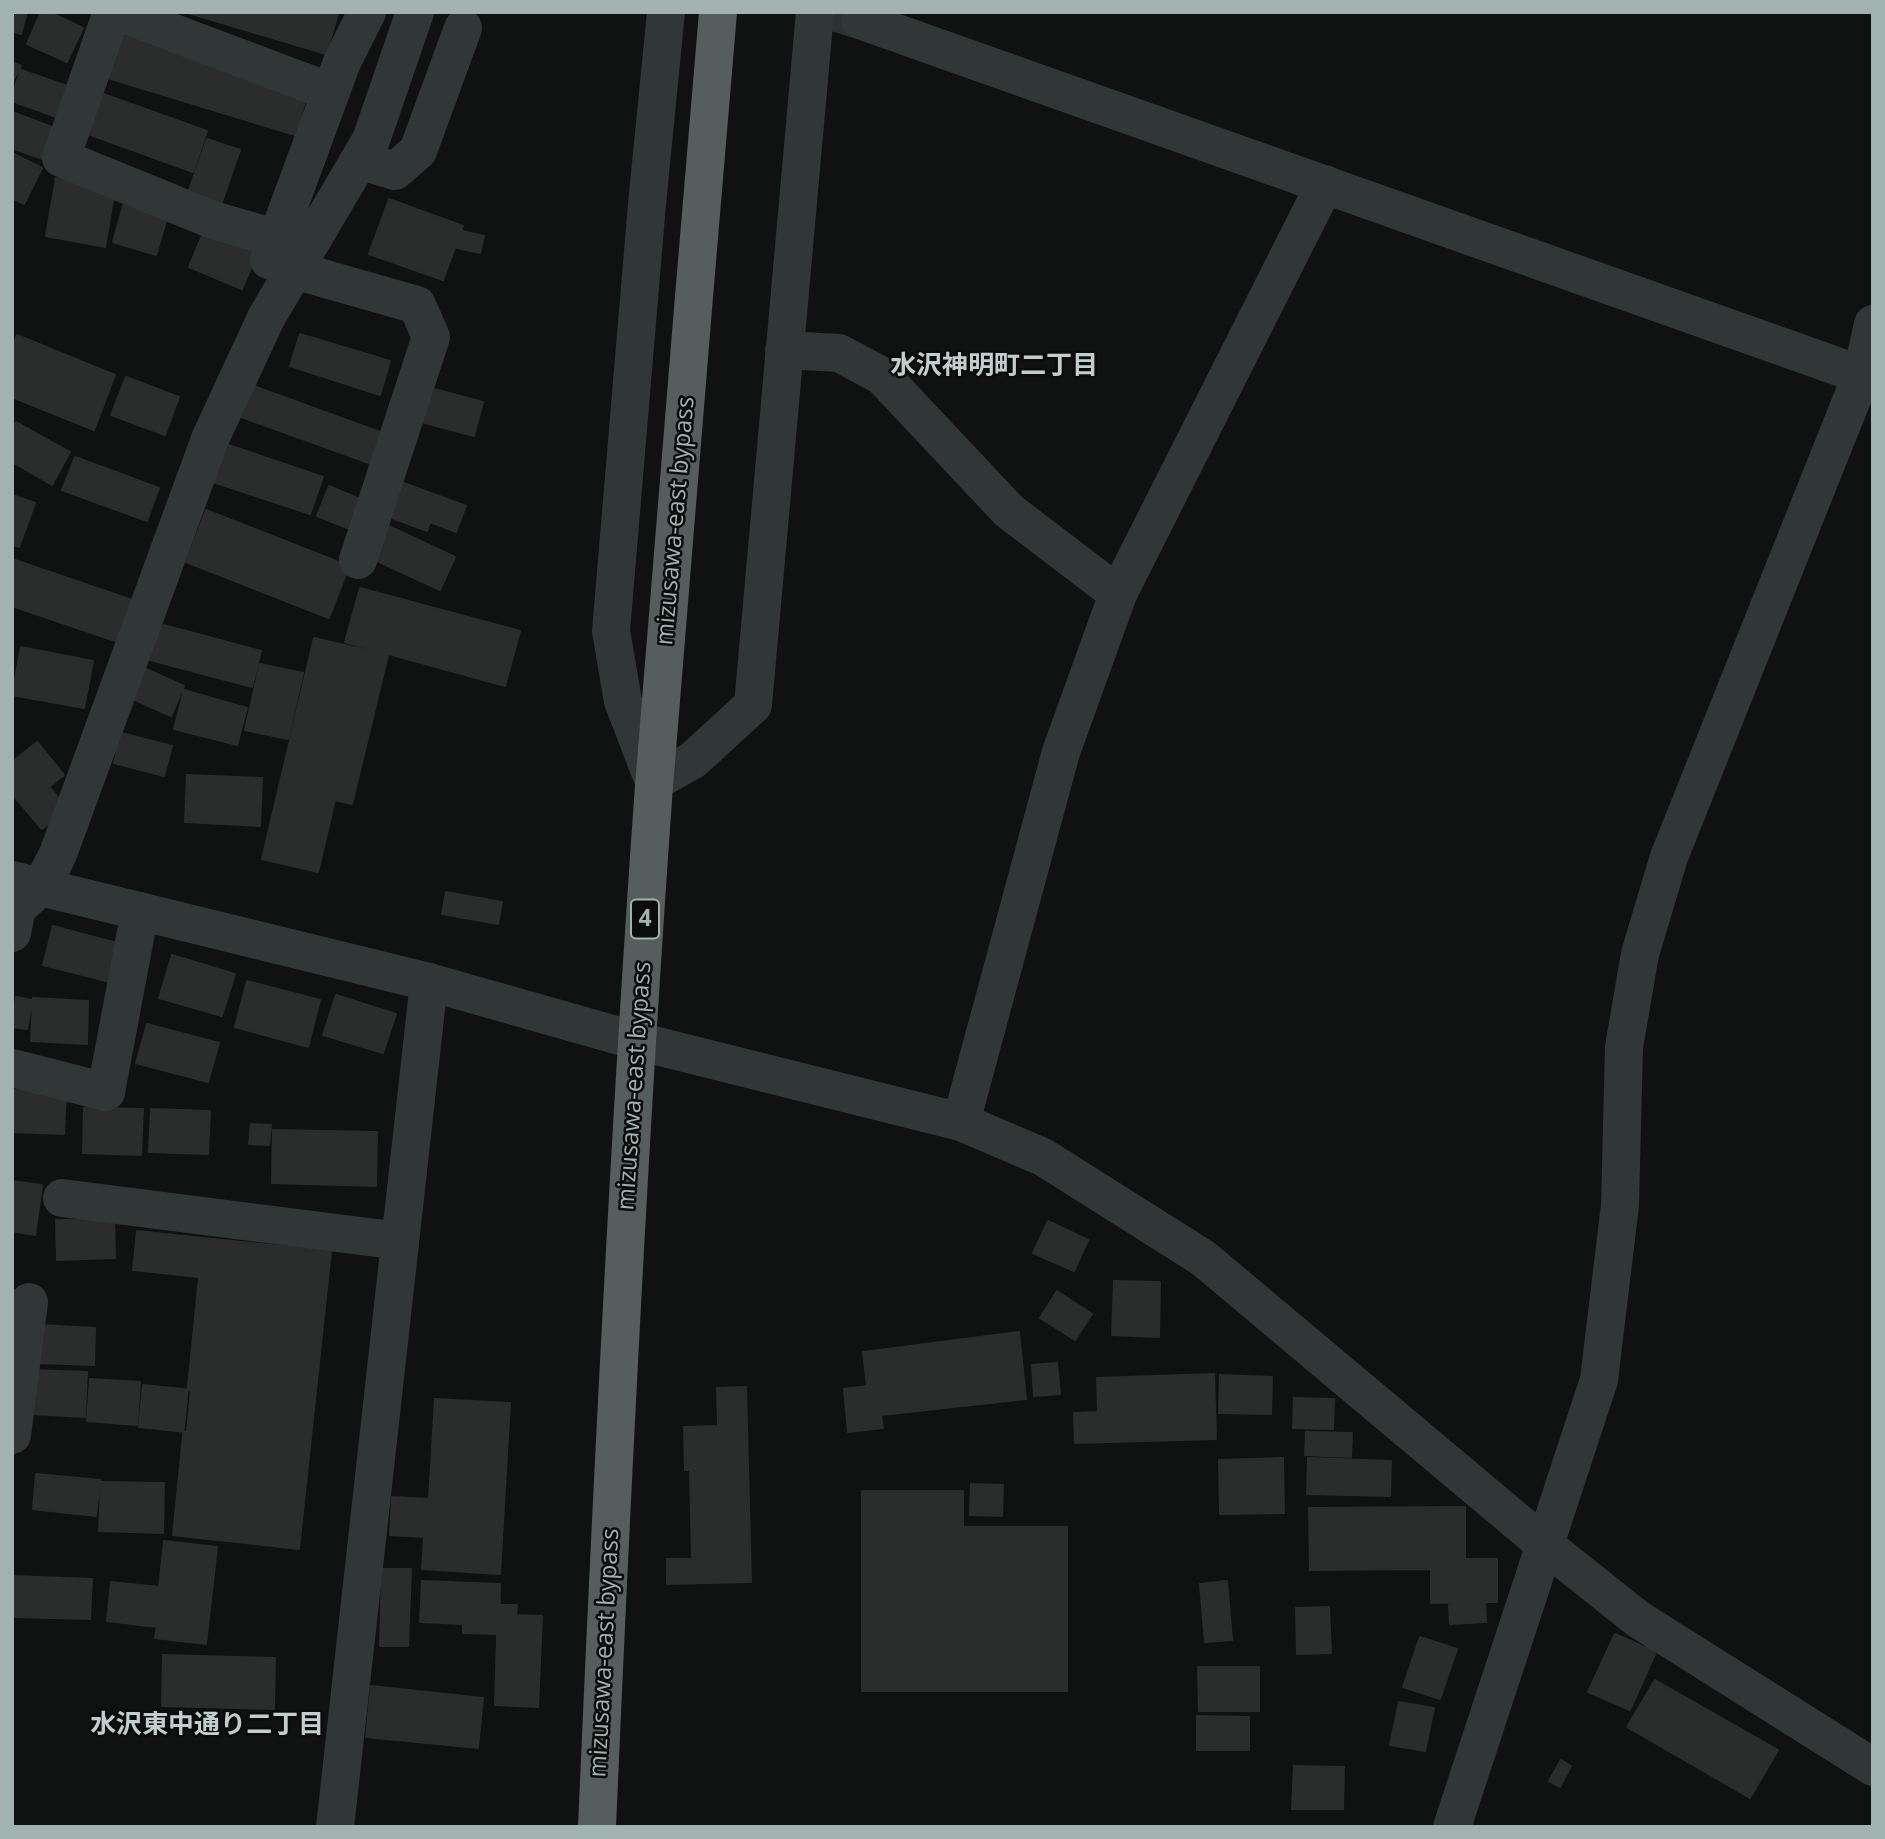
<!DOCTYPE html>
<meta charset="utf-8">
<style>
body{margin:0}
#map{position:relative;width:1885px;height:1839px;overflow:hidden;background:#101111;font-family:"Open Sans",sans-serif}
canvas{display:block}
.frame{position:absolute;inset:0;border:14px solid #a1b2af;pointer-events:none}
</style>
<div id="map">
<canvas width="1885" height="1839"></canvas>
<div class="frame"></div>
</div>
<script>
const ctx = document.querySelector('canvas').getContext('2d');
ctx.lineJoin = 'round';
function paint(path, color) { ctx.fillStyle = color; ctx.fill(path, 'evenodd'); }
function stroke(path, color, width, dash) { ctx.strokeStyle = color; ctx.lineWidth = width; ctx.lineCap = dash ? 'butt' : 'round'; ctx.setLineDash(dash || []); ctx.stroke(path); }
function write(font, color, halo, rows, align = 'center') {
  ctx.font = font + ' "Open Sans","Noto Sans JP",sans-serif'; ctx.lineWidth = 5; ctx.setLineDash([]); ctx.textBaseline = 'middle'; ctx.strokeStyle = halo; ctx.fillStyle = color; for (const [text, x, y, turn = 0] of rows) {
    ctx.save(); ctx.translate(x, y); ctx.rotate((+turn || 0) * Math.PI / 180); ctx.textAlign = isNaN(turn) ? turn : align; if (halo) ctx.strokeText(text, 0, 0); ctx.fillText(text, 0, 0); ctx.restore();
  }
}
const building = new Path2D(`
 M 12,12 L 27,12 L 21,34 L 12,31 Z
 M 41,12 L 49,12 L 83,28 L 67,62 L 27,44 Z
 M 185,12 L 333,12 L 338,14 L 326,54 Z
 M 112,32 L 308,92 L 295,135 L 98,75 Z
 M 12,62 L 21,66 L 12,83 Z
 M 21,70 L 73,88 L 62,119 L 12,101 L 12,94 Z
 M 92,90 L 207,131 L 193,172 L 77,130 Z
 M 12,112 L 60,130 L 48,161 L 12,148 Z
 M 207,139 L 240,150 L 221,205 L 188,193 Z
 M 12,153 L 42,168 L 24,204 L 12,198 Z
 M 56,178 L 115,188 L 105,247 L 46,236 Z
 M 125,199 L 169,211 L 156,255 L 113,242 Z
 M 389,199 L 463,226 L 443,280 L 369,254 Z
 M 207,224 L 260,246 L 242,289 L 189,267 Z
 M 462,231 L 484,236 L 480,253 L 457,248 Z
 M 300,334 L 390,361 L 380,395 L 290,366 Z
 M 17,335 L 115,375 L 94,430 L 12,397 L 12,348 Z
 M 126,377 L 179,397 L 165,435 L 111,415 Z
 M 245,383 L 391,436 L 380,467 L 233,414 Z
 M 423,386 L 483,402 L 474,436 L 414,420 Z
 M 16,422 L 70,452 L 52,485 L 12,462 L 12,429 Z
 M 220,442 L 323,477 L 310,514 L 207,480 Z
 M 75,457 L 159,488 L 147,521 L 62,490 Z
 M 393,479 L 466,506 L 456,532 L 430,522 L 427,531 L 379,513 Z
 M 329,486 L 367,502 L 355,531 L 317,516 Z
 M 12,495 L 35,503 L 19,547 L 12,545 Z
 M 206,510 L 349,566 L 329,618 L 186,562 Z
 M 382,523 L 455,557 L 440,590 L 366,556 Z
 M 12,559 L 132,600 L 118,642 L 12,606 Z
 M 360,588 L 520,631 L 505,686 L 345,642 Z
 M 145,620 L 261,651 L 252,687 L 135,656 Z
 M 314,638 L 388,655 L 352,804 L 335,800 L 318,872 L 262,859 Z
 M 21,647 L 93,661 L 84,708 L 12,695 Z
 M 260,664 L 303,673 L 288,739 L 245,730 Z
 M 137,665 L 184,686 L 171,716 L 124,695 Z
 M 184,690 L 247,708 L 237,745 L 174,729 Z
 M 121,733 L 172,746 L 164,776 L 114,763 Z
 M 37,742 L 64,775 L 49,787 L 68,809 L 42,829 L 12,794 L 12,762 Z
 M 187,775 L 262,778 L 260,826 L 185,822 Z
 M 446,892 L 502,902 L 498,924 L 442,914 Z
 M 53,926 L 124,945 L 114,983 L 43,965 Z
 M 172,955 L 235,974 L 222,1016 L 159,998 Z
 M 247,981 L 320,1000 L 308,1047 L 235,1027 Z
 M 336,995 L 396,1014 L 383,1053 L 323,1035 Z
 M 16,997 L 32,1000 L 27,1029 L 12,1027 Z
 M 33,998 L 88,1001 L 87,1044 L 31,1041 Z
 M 147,1024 L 219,1043 L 208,1082 L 136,1063 Z
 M 12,1090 L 66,1091 L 64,1134 L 12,1132 Z
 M 84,1108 L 143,1109 L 141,1155 L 83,1153 Z
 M 151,1109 L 210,1111 L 208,1154 L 149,1152 Z
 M 251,1124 L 271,1125 L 269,1145 L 249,1144 Z
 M 273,1130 L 377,1132 L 376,1186 L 272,1183 Z
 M 12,1181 L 42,1185 L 35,1235 L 12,1231 Z
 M 114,1219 L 115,1258 L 57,1260 L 56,1220 Z
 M 1048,1221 L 1088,1240 L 1074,1271 L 1033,1253 Z
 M 137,1231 L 203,1238 L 199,1277 L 133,1270 Z
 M 203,1238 L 331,1251 L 299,1549 L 173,1535 Z
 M 1114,1281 L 1160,1282 L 1159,1337 L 1112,1335 Z
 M 1057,1291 L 1092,1314 L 1075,1340 L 1040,1318 Z
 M 40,1325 L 95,1328 L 94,1365 L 38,1363 Z
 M 1019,1332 L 1026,1399 L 881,1415 L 883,1428 L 848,1432 L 844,1389 L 867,1386 L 863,1352 Z
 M 1057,1363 L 1060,1394 L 1034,1396 L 1032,1365 Z
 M 32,1370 L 87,1372 L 85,1417 L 30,1414 Z
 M 1214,1374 L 1216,1439 L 1075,1443 L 1074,1413 L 1098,1412 L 1097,1378 Z
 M 1220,1375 L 1272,1377 L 1271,1414 L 1219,1413 Z
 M 90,1379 L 140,1382 L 137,1425 L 87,1421 Z
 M 143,1385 L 191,1390 L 187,1432 L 139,1427 Z
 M 746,1387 L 751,1582 L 667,1584 L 667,1559 L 692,1559 L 690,1470 L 685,1470 L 684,1427 L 718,1426 L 717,1388 Z
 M 1294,1398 L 1334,1399 L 1333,1429 L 1293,1428 Z
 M 435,1399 L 510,1403 L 500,1574 L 422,1569 L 424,1537 L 390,1535 L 392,1497 L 429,1499 Z
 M 1306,1432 L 1352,1433 L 1351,1457 L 1305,1455 Z
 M 1283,1458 L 1284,1513 L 1220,1514 L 1219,1460 Z
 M 1308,1458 L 1391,1461 L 1390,1496 L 1307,1494 Z
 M 36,1474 L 100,1480 L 96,1516 L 33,1509 Z
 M 101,1482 L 164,1483 L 163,1533 L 99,1531 Z
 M 971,1484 L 1003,1485 L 1002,1516 L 970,1515 Z
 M 862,1491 L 963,1491 L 963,1527 L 1067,1527 L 1067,1691 L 862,1691 Z
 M 1465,1507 L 1465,1559 L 1497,1559 L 1497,1602 L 1431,1603 L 1431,1569 L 1310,1570 L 1309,1508 Z
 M 164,1541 L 217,1547 L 206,1644 L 155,1638 L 157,1627 L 107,1621 L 111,1582 L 159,1587 Z
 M 382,1569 L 411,1569 L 408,1646 L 380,1646 Z
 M 12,1576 L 92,1579 L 90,1619 L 12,1617 Z
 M 422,1581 L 500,1584 L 499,1634 L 463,1633 L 463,1624 L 420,1622 Z
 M 1227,1581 L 1232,1640 L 1205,1642 L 1200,1584 Z
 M 1485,1603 L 1486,1622 L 1450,1624 L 1449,1605 Z
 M 498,1605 L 517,1605 L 516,1615 L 542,1616 L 538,1707 L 495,1705 Z
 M 1329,1607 L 1331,1653 L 1297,1654 L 1296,1608 Z
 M 1615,1634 L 1656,1652 L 1630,1710 L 1588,1692 Z
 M 1420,1637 L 1457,1649 L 1440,1699 L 1403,1687 Z
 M 163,1655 L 275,1658 L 274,1709 L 162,1706 Z
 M 1198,1667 L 1259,1667 L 1259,1711 L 1199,1711 Z
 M 1655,1680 L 1778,1750 L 1750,1798 L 1627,1727 Z
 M 371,1686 L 483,1698 L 478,1748 L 366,1737 Z
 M 1399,1702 L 1434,1708 L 1425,1751 L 1390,1745 Z
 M 1197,1716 L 1249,1717 L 1249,1750 L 1197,1750 Z
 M 1561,1760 L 1571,1766 L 1560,1787 L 1549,1781 Z
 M 1294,1766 L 1344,1767 L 1343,1809 L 1292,1809 Z`);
const tertiaryTunnel = new Path2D(`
 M 834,12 L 860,20`);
const minor = new Path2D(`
 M 112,12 L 61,158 L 213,220 L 275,238
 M 118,12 L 331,92
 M 666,12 L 647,204 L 611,631 L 623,701 L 654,782 L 693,760 L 753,705 L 815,12
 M 359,160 L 395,171 L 418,151 L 463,28
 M 269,260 L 342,62 L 367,12
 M 294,270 L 417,305 L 431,337 L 358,560
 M 784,350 L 839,353 L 882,376 L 1009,511 L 1118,594
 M 12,933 L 17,908 L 41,887 L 58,854 L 210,439 L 266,318 L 371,140 L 415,12
 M 12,1068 L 106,1092 L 140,911
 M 961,1122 L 1061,752 L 1118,594 L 1325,184
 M 62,1198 L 400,1241
 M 12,1435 L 29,1302
 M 1545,1545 L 1638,1619 L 1873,1767
 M 335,1827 L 429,982`);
const tertiary = new Path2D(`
 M 860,20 L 1873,379
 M 12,880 L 429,982 L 637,1041 L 961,1122 L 1043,1157 L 1203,1258 L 1545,1545
 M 1452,1827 L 1599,1380 L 1620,1205 L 1624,1047 L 1640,954 L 1669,857 L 1862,374 L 1873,324`);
const trunk = new Path2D(`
 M 597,1827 C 612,1480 629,1133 654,786 C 673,528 697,270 718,12`);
const shields = [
 [645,919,28]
];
const shieldNames = [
 ["4",645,919]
];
const streetNames = [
 ["mizusawa-east bypass",676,521,-85],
 ["mizusawa-east bypass",635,1086,-86],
 ["mizusawa-east bypass",605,1653,-87]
];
const neighbourhoodNames = [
 ["水沢神明町二丁目",994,367],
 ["水沢東中通り二丁目",207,1726]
];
paint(building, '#2b2d2d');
stroke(building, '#2a2d2d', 2);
stroke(tertiaryTunnel, '#2d3131', 38, [38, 19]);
stroke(minor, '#313636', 38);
stroke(tertiary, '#313636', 38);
stroke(trunk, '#555e5d', 38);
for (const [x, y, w] of shields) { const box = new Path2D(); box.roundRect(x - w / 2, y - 19.5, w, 39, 5); ctx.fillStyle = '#0b0c0c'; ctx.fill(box); stroke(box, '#a1b2af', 2); }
write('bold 23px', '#a1b2af', null, shieldNames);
write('24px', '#a1b2af', '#0b0c0c', streetNames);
write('bold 26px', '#c2cecc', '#0b0c0c', neighbourhoodNames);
</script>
